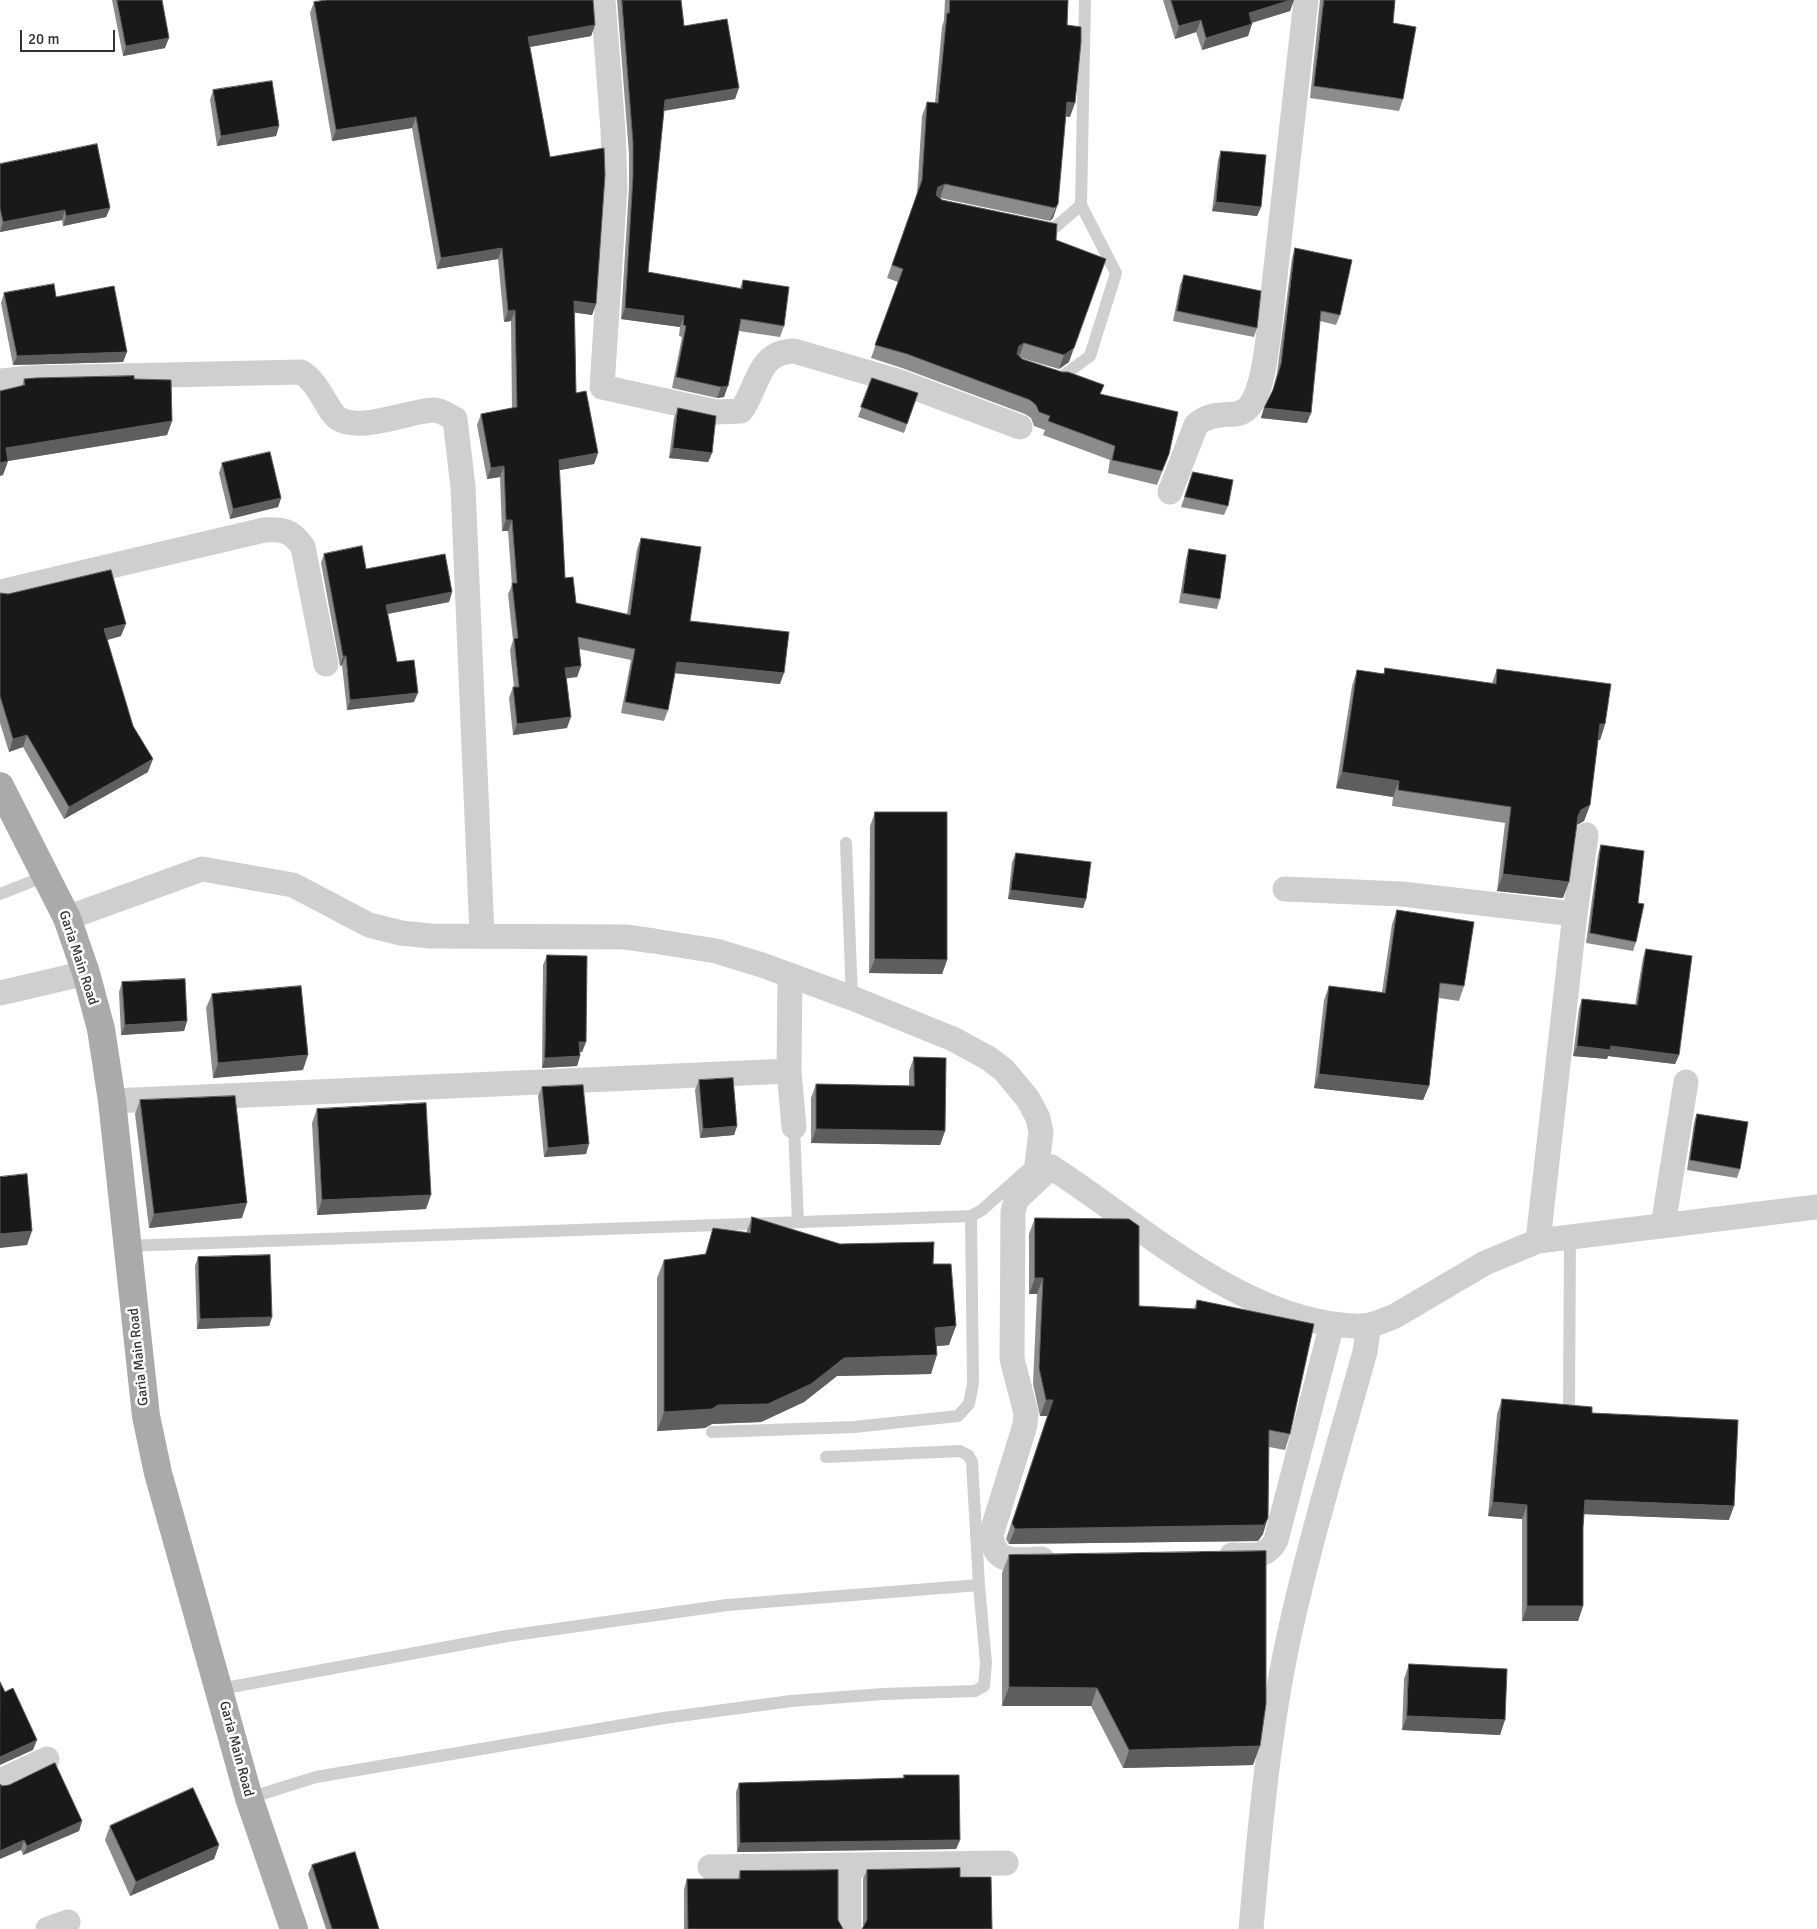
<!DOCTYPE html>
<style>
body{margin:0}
#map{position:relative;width:1817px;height:1929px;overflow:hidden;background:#fff;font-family:Signika,sans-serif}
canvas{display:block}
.scale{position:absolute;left:20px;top:30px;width:95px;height:22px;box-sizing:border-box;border:2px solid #323232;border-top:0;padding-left:6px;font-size:15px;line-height:18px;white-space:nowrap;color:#323232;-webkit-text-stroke:4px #fff;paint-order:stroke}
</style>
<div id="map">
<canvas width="1817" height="1929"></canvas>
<div class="scale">20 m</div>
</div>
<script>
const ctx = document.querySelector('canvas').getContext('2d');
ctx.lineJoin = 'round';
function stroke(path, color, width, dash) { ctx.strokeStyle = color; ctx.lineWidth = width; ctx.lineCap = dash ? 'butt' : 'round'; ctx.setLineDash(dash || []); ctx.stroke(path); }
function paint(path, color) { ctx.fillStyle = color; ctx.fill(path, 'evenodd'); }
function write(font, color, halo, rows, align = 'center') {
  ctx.font = font + ' Signika,sans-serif'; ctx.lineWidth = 5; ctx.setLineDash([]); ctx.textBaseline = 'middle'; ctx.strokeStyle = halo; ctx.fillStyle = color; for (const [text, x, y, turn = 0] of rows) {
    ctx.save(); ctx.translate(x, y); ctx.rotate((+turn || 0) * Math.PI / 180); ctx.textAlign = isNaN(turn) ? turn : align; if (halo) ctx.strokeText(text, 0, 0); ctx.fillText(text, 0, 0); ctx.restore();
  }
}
const service = new Path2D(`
 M 1043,228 L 1052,230 L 1081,205 L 1085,0
 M 1054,375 L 1060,378 L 1090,356 L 1116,273 L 1081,205
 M 846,843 L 852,998
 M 0,894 L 46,876
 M 794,1127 L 798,1222
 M 126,1246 L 971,1216 L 982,1210 L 1029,1168 L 1037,1164
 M 1569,1406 L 1570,1236
 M 712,1432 L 854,1427 L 958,1416 L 969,1404 L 973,1383 L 971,1216
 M 826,1457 L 960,1451 L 968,1455 L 972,1462 L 979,1585
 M 220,1689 L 507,1636 L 727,1605 L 979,1585 L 986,1663 L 984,1686 L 975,1691 L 883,1694 L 791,1701 L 664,1718 L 316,1777 L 249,1798`);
const minor = new Path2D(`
 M 603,0 L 613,130 L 615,186 L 602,387 L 716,412 L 741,411 C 759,386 757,352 794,351 L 897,381 L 1020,427
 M 0,381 L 30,378 L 301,372 C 320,383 327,412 339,419 C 363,432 408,411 434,410 C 441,410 449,416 455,419 L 463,487 L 482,935
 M 1170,492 L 1196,425 C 1208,414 1221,415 1236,414 C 1261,411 1265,359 1268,339 L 1306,0
 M 0,592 L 264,530 C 284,529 292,531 303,547 L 326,664
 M 1285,889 L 1402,894 L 1575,914
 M 67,918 L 202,869 L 293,885 L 369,925 L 401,933 L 430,936 L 625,937 L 654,941 L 716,951 L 762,965 L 852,998 L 953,1039 L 988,1058 L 1004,1070 L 1028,1099 L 1038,1118 L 1041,1132 L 1037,1164 L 1051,1167 C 1137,1222 1227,1308 1332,1324 C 1344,1325 1358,1328 1370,1325 C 1379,1323 1387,1319 1395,1316 L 1485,1263 L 1538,1241 L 1817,1207
 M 0,993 L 86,973
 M 789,1071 L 794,1127
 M 112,1101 L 789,1071 L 790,975
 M 1663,1226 L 1686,1082
 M 1538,1241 L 1575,914 L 1586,835
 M 1232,1555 C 1251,1555 1267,1559 1276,1540 L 1332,1324
 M 1042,1559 C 1017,1559 995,1567 991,1535 L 1025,1425 L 1026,1413 L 1012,1359 L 1013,1212 L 1016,1200 L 1051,1167
 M 0,1781 L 47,1759
 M 710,1867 L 1006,1863
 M 48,1929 L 68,1922
 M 849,1929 L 849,1865
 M 1251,1929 C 1259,1837 1267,1746 1285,1655 C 1306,1553 1337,1452 1365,1352 L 1369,1325`);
const primary = new Path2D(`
 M 0,786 L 67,918 L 86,973 L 101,1029 L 112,1101 L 146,1416 L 158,1473 L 249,1798 L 294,1929`);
const wall = new Path2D(`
 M 112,0 L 162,0 L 165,48 L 123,56 Z
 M 617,0 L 681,0 L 684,26 L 735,99 L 664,111 L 648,272 L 740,288 L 743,280 L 784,326 L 780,337 L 739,331 L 724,397 L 717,398 L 672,388 L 682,337 L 679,336 L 680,327 L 621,319 L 629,187 L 629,154 Z
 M 945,0 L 1068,0 L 1067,25 L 1070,117 L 1065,116 L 1053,218 L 1050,221 L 940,198 L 942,200 L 1056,240 L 1069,362 L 1059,369 L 1021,358 L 1022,359 L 1100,394 L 1169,454 L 1157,485 L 1108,473 L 1110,460 L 1043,435 L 1045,430 L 1034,426 L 1031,418 L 1025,414 L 902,368 L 871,358 L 898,282 L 887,278 L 917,194 L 922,116 L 927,102 L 935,103 L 942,27 L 944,20 Z
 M 1163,0 L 1294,0 L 1290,11 L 1252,23 L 1248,36 L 1202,50 L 1196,32 L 1175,39 Z
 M 1320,0 L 1395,0 L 1393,23 L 1403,99 L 1399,111 L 1310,98 Z
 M 314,2 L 595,25 L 591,36 L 530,47 L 550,157 L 596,304 L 592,315 L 575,312 L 576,393 L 598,453 L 594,464 L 559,470 L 565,578 L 576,603 L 627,614 L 637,549 L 641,538 L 690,621 L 780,684 L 675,673 L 668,710 L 664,721 L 621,713 L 631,660 L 579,649 L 581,666 L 577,677 L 567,678 L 567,728 L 513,735 L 509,698 L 513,687 L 514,687 L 510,650 L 513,640 L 508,594 L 512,585 L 508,531 L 502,531 L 500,477 L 487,479 L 477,425 L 481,414 L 512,408 L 511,321 L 504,322 L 498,259 L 437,269 L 412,128 L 332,141 L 310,13 Z
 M 213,90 L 279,126 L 276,136 L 217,146 L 210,100 Z
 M 1221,151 L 1261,207 L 1257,216 L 1212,211 L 1218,160 Z
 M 0,164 L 110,208 L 106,217 L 63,226 L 62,220 L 0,232 Z
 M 1295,248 L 1340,315 L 1336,325 L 1320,321 L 1307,423 L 1261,418 L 1264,408 L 1272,393 L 1277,373 L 1292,258 Z
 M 1184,275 L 1257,328 L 1254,337 L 1173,321 L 1180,285 Z
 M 4,293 L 56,297 L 127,352 L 123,362 L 13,365 L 1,303 Z
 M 872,378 L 918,393 L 904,433 L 858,417 Z
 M 24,379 L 134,379 L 172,421 L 167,435 L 8,461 L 3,475 L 22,386 Z
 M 678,408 L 712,453 L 708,462 L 669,458 L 674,418 Z
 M 222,463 L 281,498 L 278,507 L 230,519 L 219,473 Z
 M 1193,472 L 1228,506 L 1224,515 L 1181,507 Z
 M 1189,549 L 1220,599 L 1217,609 L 1179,603 L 1186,559 Z
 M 324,554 L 366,569 L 452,592 L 449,602 L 387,614 L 397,662 L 414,702 L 347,710 L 342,665 L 340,666 L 321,563 Z
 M 0,593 L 121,636 L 107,640 L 133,726 L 148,772 L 64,819 L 23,747 L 9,752 L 0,723 Z
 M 1385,668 L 1492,683 L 1497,669 L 1605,724 L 1600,740 L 1598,740 L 1590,805 L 1584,821 L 1577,825 L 1563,898 L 1497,891 L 1505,823 L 1392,806 L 1393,797 L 1336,788 L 1352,686 L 1357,670 L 1383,674 Z
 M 875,812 L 947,960 L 942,974 L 869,973 L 870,826 Z
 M 1601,845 L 1638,903 L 1636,942 L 1633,951 L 1586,943 L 1598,855 Z
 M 1016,853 L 1086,899 L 1083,908 L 1008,899 L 1012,862 Z
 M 1397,910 L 1464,986 L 1459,1001 L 1439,998 L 1429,1086 L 1423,1100 L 1314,1088 L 1324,1000 L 1329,986 L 1382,992 L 1392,924 Z
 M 1646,949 L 1679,1055 L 1675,1064 L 1608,1056 L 1607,1059 L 1573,1056 L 1579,1008 L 1582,999 L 1635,1005 L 1643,958 Z
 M 547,955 L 586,1042 L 582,1052 L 580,1052 L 580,1056 L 577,1066 L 542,1068 L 543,965 Z
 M 122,982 L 187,1021 L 184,1031 L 121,1035 L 119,992 Z
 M 212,994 L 303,1070 L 213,1078 L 206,1008 Z
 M 914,1057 L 945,1131 L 940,1145 L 811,1143 L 811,1098 L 816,1084 L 909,1086 L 909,1071 Z
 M 699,1080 L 737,1126 L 734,1135 L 700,1138 L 695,1090 Z
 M 542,1087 L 586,1154 L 544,1157 L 538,1096 Z
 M 140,1100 L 242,1218 L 149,1228 L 135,1114 Z
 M 317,1109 L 426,1209 L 317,1215 L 312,1123 Z
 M 1697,1114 L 1740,1169 L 1737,1178 L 1687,1170 L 1694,1123 Z
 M 752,1217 L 840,1244 L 933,1264 L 949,1345 L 937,1346 L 931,1374 L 837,1376 L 804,1402 L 761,1422 L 712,1424 L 705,1428 L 657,1431 L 657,1278 L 664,1260 L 705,1254 L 713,1228 L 746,1233 Z
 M 1035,1218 L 1139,1306 L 1194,1309 L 1197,1300 L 1290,1434 L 1285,1450 L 1269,1447 L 1263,1534 L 1258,1541 L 1009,1544 L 1006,1539 L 1047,1416 L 1040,1416 L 1033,1384 L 1037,1294 L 1029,1294 L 1029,1234 Z
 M 198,1257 L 272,1317 L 269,1326 L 197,1329 L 195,1266 Z
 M 1502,1399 L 1729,1520 L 1584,1514 L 1583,1527 L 1583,1606 L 1578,1621 L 1522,1621 L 1522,1519 L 1488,1516 L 1497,1414 Z
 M 1009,1555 L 1253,1765 L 1123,1768 L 1091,1706 L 1002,1706 L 1002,1573 Z
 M 1409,1664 L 1500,1735 L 1402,1730 L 1404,1679 Z
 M 904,1775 L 960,1840 L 956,1849 L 737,1852 L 736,1792 L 739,1783 L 903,1778 Z
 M 0,1784 L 82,1821 L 79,1831 L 23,1855 L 21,1850 Z
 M 110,1826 L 219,1845 L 214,1859 L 130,1896 L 105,1840 Z
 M 312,1865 L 379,1929 L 326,1929 L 308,1874 Z
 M 960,1868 L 863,1926 L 863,1879 L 867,1870 Z
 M 740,1871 L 838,1920 L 843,1929 L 684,1929 L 684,1889 L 687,1879 L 738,1879 Z`);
const shadedWall = new Path2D(`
 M 1291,0 L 1294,0 L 1290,11 L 1244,25 L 1249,13 Z
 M 1201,20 L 1196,32 L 1175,39 L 1179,26 Z
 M 1252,24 L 1248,36 L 1202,50 L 1206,38 Z
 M 595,25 L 591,36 L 524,48 L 528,37 Z
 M 169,38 L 165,48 L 123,56 L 126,46 Z
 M 739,88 L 735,99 L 661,111 L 665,100 Z
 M 1067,102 L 1075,103 L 1070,117 L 1062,116 Z
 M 416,117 L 412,128 L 332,141 L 336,130 Z
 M 279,126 L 276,136 L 217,146 L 221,136 Z
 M 945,184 L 940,198 L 933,201 L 938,187 Z
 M 1216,202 L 1261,207 L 1257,216 L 1212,211 Z
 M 1058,204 L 1053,218 L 1050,221 L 1055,208 Z
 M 110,208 L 106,217 L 63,226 L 66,216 Z
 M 65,210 L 62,220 L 0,232 L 3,222 Z
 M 502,248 L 498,259 L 437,269 L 441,258 Z
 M 574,301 L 596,304 L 592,315 L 570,312 Z
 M 625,308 L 684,316 L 680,327 L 621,319 Z
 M 515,310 L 511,321 L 504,322 L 508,311 Z
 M 1024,343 L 1019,357 L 1014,359 L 1019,346 Z
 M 1074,348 L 1069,362 L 1059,369 L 1064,355 Z
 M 127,352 L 123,362 L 13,365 L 17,356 Z
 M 728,386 L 724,397 L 717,398 L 721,387 Z
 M 1264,408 L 1311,413 L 1307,423 L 1261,418 Z
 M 172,421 L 167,435 L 8,461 L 3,475 L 0,476 L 0,463 L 6,448 Z
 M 673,448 L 712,453 L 708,462 L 669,458 Z
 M 598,453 L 594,464 L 555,471 L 559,460 Z
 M 504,466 L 500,477 L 487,479 L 491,468 Z
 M 281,498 L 278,507 L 230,519 L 233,509 Z
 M 506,520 L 512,520 L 508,531 L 502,531 Z
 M 452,592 L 449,602 L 382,615 L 386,605 Z
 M 126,624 L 121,636 L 100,642 L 104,629 Z
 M 343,656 L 346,656 L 342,665 L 340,666 Z
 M 677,662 L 784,673 L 780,684 L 673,673 Z
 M 581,666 L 577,677 L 561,679 L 565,668 Z
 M 418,693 L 414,702 L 347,710 L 350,700 Z
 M 571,717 L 567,728 L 513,735 L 517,724 Z
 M 1600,724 L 1605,724 L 1600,740 L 1594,740 Z
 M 27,735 L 23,747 L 9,752 L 13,739 Z
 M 153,759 L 148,772 L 64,819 L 69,807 Z
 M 1342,772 L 1399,781 L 1393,797 L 1336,788 Z
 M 1590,805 L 1584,821 L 1575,826 L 1578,816 L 1581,810 Z
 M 1503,874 L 1569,882 L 1563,898 L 1497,891 Z
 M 1011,890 L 1086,899 L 1083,908 L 1008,899 Z
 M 875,959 L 947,960 L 942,974 L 869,973 Z
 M 187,1021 L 184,1031 L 121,1035 L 125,1025 Z
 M 579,1042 L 586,1042 L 582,1052 L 575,1052 Z
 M 1577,1046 L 1611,1046 L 1679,1055 L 1675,1064 L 1608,1056 L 1607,1059 L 1573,1056 Z
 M 308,1055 L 303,1070 L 213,1078 L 218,1063 Z
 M 580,1056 L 577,1066 L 542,1068 L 545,1058 Z
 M 1319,1074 L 1429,1086 L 1423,1100 L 1314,1088 Z
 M 737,1126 L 734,1135 L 700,1138 L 703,1129 Z
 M 816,1129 L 945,1131 L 940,1145 L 811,1143 Z
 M 589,1144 L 586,1154 L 544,1157 L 548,1148 Z
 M 431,1195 L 426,1209 L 317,1215 L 322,1200 Z
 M 247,1203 L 242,1218 L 149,1228 L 154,1214 Z
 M 32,1231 L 27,1245 L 0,1248 L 0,1234 Z
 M 1035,1278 L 1043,1278 L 1037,1294 L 1029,1294 Z
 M 272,1317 L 269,1326 L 197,1329 L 200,1319 Z
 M 956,1326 L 949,1345 L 928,1347 L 935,1328 Z
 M 937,1355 L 931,1374 L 837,1376 L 804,1402 L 761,1422 L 712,1424 L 705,1428 L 657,1431 L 664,1412 L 718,1405 L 844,1358 Z
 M 1046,1400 L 1053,1400 L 1047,1416 L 1040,1416 Z
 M 1585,1500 L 1734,1506 L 1729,1520 L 1580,1514 Z
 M 1493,1502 L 1527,1505 L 1522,1519 L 1488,1516 Z
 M 1268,1518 L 1263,1534 L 1258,1541 L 1009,1544 L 1015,1529 Z
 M 1527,1606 L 1583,1606 L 1578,1621 L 1522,1621 Z
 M 1009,1687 L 1097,1688 L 1091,1706 L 1002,1706 Z
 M 1407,1716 L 1505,1720 L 1500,1735 L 1402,1730 Z
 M 37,1740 L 33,1750 L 0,1765 L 0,1757 Z
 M 1260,1746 L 1253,1765 L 1123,1768 L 1129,1750 Z
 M 82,1821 L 79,1831 L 23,1855 L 27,1846 Z
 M 24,1840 L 21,1850 L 0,1859 L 0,1851 Z
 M 960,1840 L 956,1849 L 737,1852 L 740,1843 Z
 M 219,1845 L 214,1859 L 130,1896 L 136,1882 Z`);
const building = new Path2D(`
 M 117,0 L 162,0 L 169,38 L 126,46 Z
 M 327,0 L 593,0 L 595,25 L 528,37 L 550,157 L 604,148 L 605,175 L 596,304 L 574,301 L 576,393 L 586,391 L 598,453 L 559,460 L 565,578 L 573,577 L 576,603 L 630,615 L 641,538 L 701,547 L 690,621 L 789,632 L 784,673 L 677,662 L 668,710 L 625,702 L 635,649 L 578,637 L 581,666 L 565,668 L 571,717 L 517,724 L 513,687 L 519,687 L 514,639 L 518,638 L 512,583 L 517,583 L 512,520 L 506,520 L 504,466 L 491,468 L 481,414 L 517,407 L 515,310 L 508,311 L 502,248 L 441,258 L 416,117 L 336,130 L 314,2 Z
 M 622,0 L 681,0 L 684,26 L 727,19 L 739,88 L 665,100 L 648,272 L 742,289 L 743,280 L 789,287 L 784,326 L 741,319 L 728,386 L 721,387 L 676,377 L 686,326 L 683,325 L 684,316 L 625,308 L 633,176 L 633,143 Z
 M 950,0 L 1068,0 L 1067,25 L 1081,27 L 1081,42 L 1075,103 L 1067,102 L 1058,204 L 1055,208 L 945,184 L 938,187 L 936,195 L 942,200 L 1057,224 L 1056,240 L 1106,259 L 1074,348 L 1064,355 L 1024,343 L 1019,346 L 1017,354 L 1022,359 L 1062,372 L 1068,372 L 1104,385 L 1100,394 L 1178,412 L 1169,454 L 1162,471 L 1112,460 L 1115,446 L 1048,421 L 1050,416 L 1039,412 L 1036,405 L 1030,400 L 907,354 L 875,345 L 903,269 L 892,265 L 922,180 L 927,102 L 938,103 L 947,13 L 949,13 Z
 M 1171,0 L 1291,0 L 1249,13 L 1252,24 L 1206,38 L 1201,20 L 1179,26 Z
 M 1324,0 L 1395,0 L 1393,23 L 1416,27 L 1403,99 L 1314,86 Z
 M 272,81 L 279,126 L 221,136 L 213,90 Z
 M 97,144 L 110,208 L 66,216 L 65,210 L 3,222 L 0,208 L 0,164 Z
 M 1221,151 L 1266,155 L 1261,207 L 1216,202 Z
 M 1295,248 L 1352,260 L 1340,315 L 1321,311 L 1311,413 L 1264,408 L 1273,390 L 1281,364 Z
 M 1184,275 L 1261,291 L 1257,328 L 1177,311 Z
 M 54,284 L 56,297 L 114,286 L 127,352 L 17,356 L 4,293 Z
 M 134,376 L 134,379 L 171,380 L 172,421 L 6,448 L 8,461 L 0,463 L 0,391 L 25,385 L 24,379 L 36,378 Z
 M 872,378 L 918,393 L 907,424 L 861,407 Z
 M 678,408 L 716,416 L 712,453 L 673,448 Z
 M 270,452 L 281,498 L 233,509 L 222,463 Z
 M 1193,472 L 1233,480 L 1228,506 L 1185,497 Z
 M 362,546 L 366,569 L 445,554 L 452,592 L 386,605 L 397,662 L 414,660 L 418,693 L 350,700 L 346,656 L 343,656 L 324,554 Z
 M 1189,549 L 1226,555 L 1220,599 L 1183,593 Z
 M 111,570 L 126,624 L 104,629 L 133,726 L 153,759 L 69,807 L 27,735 L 13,739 L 0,696 L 0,593 L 8,594 Z
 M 1385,668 L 1496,684 L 1497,669 L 1611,684 L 1605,724 L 1600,724 L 1590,805 L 1581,810 L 1578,816 L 1569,882 L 1503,874 L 1511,807 L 1398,790 L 1399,781 L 1342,772 L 1357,670 L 1384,674 Z
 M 875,812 L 947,812 L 947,960 L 875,959 Z
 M 1601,845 L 1644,851 L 1638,903 L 1644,904 L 1636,942 L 1590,933 Z
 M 1016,853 L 1091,862 L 1086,899 L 1011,890 Z
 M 1397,910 L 1474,922 L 1464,986 L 1440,983 L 1429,1086 L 1319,1074 L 1329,986 L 1385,993 Z
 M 1646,949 L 1692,956 L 1679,1055 L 1611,1046 L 1610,1050 L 1577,1046 L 1582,999 L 1637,1005 Z
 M 547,955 L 587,956 L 586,1042 L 579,1042 L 580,1056 L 545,1058 Z
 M 185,979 L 187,1021 L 125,1025 L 122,982 Z
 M 301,986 L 308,1055 L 218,1063 L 212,994 Z
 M 914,1057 L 946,1058 L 945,1131 L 816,1129 L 816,1084 L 914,1086 Z
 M 733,1078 L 737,1126 L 703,1129 L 699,1080 Z
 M 583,1085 L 589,1144 L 548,1148 L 542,1087 Z
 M 235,1096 L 247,1203 L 154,1214 L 140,1100 Z
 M 426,1103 L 431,1195 L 322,1200 L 317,1109 Z
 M 1697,1114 L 1748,1122 L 1740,1169 L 1690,1160 Z
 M 27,1174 L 32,1231 L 0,1234 L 0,1177 Z
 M 752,1217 L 840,1244 L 934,1242 L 933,1264 L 951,1264 L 956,1326 L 935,1328 L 937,1355 L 844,1358 L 811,1384 L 768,1404 L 718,1405 L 712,1409 L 664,1412 L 664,1260 L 706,1254 L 713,1228 L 750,1233 Z
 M 1035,1218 L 1129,1219 L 1139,1226 L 1139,1306 L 1196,1309 L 1197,1300 L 1314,1324 L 1290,1434 L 1269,1430 L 1268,1518 L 1264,1525 L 1015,1529 L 1012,1523 L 1053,1400 L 1046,1400 L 1039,1368 L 1043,1278 L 1035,1278 Z
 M 270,1255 L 272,1317 L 200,1319 L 198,1257 Z
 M 1502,1399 L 1592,1407 L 1592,1413 L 1738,1420 L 1734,1506 L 1585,1500 L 1583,1527 L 1583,1606 L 1527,1606 L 1527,1505 L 1493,1502 Z
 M 1266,1551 L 1266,1704 L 1260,1746 L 1129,1750 L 1097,1688 L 1009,1687 L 1009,1555 Z
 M 1409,1664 L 1507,1669 L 1505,1720 L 1407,1716 Z
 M 0,1682 L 5,1692 L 13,1688 L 37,1740 L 0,1757 Z
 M 55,1763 L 82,1821 L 27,1846 L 24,1840 L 0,1851 L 0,1784 L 2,1786 L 9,1785 Z
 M 904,1775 L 959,1775 L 960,1840 L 740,1843 L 739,1783 L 904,1778 Z
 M 193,1788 L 219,1845 L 136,1882 L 110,1826 Z
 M 355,1852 L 379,1929 L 332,1929 L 312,1865 Z
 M 960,1868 L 960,1877 L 991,1877 L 992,1929 L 862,1929 L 867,1920 L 867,1870 Z
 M 838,1870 L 838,1920 L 843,1929 L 688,1929 L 687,1879 L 740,1879 L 740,1871 Z`);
const streetNames = [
 ["Garia Main Road",78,958,72],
 ["Garia Main Road",139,1357,-96],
 ["Garia Main Road",236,1749,75]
];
stroke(service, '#cfcfcf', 12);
stroke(minor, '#cfcfcf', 25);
stroke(primary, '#aaa', 28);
paint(wall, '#8c8c8c');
paint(shadedWall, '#5e5e5e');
paint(building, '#191919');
stroke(building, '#5e5e5e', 1);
write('14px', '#323232', '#fff', streetNames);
</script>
